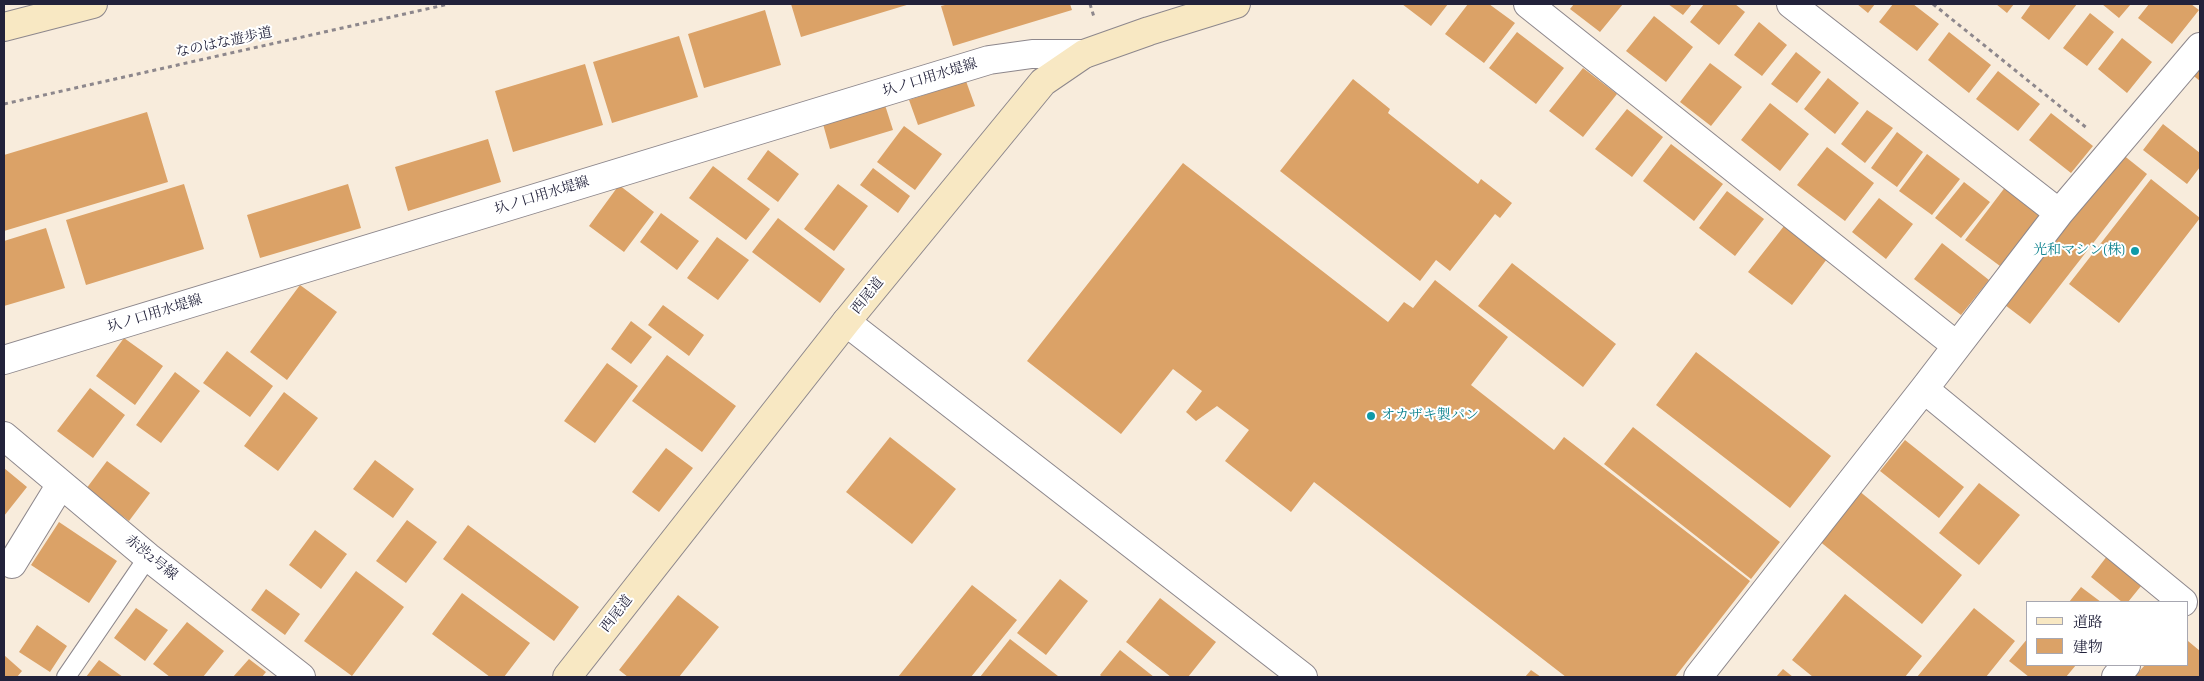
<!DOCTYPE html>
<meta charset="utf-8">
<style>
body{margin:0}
#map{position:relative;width:2204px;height:681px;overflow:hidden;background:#f8ecdc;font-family:Alegreya,"Noto Serif JP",serif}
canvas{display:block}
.frame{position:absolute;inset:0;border:5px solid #22223b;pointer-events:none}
.legend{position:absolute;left:2026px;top:601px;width:162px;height:65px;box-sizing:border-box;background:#fff;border:1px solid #a7a7b1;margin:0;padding:6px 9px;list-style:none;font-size:15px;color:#22223b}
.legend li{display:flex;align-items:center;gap:10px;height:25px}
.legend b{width:25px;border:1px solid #a7a7b1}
</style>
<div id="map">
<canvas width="2204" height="681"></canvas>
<div class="frame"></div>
<ul class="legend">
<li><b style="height:6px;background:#f8e8c3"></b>道路</li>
<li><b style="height:14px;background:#dba267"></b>建物</li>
</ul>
</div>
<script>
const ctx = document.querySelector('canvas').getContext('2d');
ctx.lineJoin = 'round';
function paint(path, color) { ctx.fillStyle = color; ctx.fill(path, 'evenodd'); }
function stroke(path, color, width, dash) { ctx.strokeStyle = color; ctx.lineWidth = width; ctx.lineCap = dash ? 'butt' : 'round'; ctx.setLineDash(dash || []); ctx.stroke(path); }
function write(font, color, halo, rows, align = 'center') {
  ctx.font = font + ' Alegreya,"Noto Serif JP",serif'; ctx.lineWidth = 4; ctx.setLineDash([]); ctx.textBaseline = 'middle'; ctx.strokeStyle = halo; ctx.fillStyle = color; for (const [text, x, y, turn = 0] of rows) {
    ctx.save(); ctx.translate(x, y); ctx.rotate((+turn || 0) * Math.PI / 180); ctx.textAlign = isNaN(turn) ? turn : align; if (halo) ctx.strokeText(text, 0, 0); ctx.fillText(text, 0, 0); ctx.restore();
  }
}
const building = new Path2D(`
 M 791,4 L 910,4 L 801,37 Z
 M 949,4 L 1070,4 L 1072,10 L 953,46 L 941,6 Z
 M 1402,4 L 1448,4 L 1431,26 Z
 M 1468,4 L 1489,4 L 1515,23 L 1484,63 L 1445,34 Z
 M 1574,4 L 1623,4 L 1600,32 L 1570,9 Z
 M 1668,4 L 1692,4 L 1683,15 Z
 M 1704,4 L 1735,4 L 1745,12 L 1719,45 L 1690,22 Z
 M 1857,4 L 1875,4 L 1868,13 Z
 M 1893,4 L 1913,4 L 1939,24 L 1917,51 L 1879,22 Z
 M 1996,4 L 2014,4 L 2007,13 Z
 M 2031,4 L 2077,4 L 2049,40 L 2021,18 Z
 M 2102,4 L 2131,4 L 2119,18 Z
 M 2149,4 L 2191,4 L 2199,10 L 2172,44 L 2138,18 Z
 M 765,10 L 781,65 L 704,88 L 688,34 Z
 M 2090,13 L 2114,32 L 2087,66 L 2063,48 Z
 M 1654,16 L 1693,47 L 1666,82 L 1626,51 Z
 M 1759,22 L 1787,45 L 1762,76 L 1734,55 Z
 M 1517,32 L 1564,68 L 1536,104 L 1489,68 Z
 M 1949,32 L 1991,65 L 1969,93 L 1928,60 Z
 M 679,36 L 698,97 L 612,123 L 593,62 Z
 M 2122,38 L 2152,62 L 2127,93 L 2098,69 Z
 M 1796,52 L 1821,72 L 1797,103 L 1771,84 Z
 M 2200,61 L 2200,81 L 2190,73 Z
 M 1710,63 L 1742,87 L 1711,126 L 1680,102 Z
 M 585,64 L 603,125 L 513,152 L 495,91 Z
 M 1583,68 L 1617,94 L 1583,137 L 1549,111 Z
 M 1998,71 L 2040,104 L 2018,131 L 1976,99 Z
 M 1828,78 L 1859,103 L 1835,134 L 1804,109 Z
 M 1353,79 L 1390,109 L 1388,113 L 1478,184 L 1481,179 L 1512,203 L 1500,218 L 1495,214 L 1450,271 L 1436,260 L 1420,281 L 1280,171 Z
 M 966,81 L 975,106 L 918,125 L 909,100 Z
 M 1770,103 L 1809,134 L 1780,171 L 1741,140 Z
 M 885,105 L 893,130 L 830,149 L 823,124 Z
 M 1627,109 L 1663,137 L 1632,177 L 1595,149 Z
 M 1867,110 L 1893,128 L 1865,163 L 1841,144 Z
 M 147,112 L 168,182 L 4,231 L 4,155 Z
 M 2051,113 L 2093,146 L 2071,173 L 2029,140 Z
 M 2163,124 L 2200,153 L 2200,167 L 2187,184 L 2143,150 Z
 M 904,126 L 942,154 L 915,190 L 877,162 Z
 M 1897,132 L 1923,152 L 1897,187 L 1871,168 Z
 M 488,139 L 501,182 L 408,211 L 395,167 Z
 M 1671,144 L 1723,184 L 1694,221 L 1643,181 Z
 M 1827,147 L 1874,183 L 1845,221 L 1797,185 Z
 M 768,150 L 799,174 L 778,202 L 747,179 Z
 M 1927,154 L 1960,179 L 1932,215 L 1899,191 Z
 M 2122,154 L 2147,174 L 2030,324 L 2005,305 Z
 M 1183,163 L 1388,322 L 1404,302 L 1413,308 L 1435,280 L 1508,337 L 1471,385 L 1554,450 L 1564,437 L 1750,581 L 1675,677 L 1566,677 L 1314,482 L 1291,512 L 1225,461 L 1249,430 L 1217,406 L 1196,421 L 1186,412 L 1202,391 L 1173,369 L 1121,434 L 1027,361 Z
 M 713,166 L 770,209 L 746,240 L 689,198 Z
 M 873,168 L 910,196 L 898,213 L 860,185 Z
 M 2151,179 L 2200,218 L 2119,323 L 2069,284 Z
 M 1964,182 L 1990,202 L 1961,238 L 1935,218 Z
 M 184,184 L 204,249 L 86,285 L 66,220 Z
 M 348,184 L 361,228 L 260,258 L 247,215 Z
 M 838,184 L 868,206 L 834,251 L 804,229 Z
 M 619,185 L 654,212 L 624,252 L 589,226 Z
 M 2006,186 L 2042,213 L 2000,266 L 1965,240 Z
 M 1727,191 L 1764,219 L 1735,256 L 1699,228 Z
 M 1879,198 L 1913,224 L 1886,259 L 1852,232 Z
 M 661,213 L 699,241 L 677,270 L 640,242 Z
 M 778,218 L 845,269 L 820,303 L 752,252 Z
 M 1784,226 L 1827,259 L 1792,305 L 1748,272 Z
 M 46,228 L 65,288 L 4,306 L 4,241 Z
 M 717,237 L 749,260 L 718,300 L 687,278 Z
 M 1942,243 L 1989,280 L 1961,315 L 1914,279 Z
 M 1512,263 L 1616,344 L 1583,387 L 1478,306 Z
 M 300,285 L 337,312 L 287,380 L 250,352 Z
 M 663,305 L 704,335 L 689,356 L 648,325 Z
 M 631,321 L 652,337 L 631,364 L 611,349 Z
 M 124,338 L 163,366 L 135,405 L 96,376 Z
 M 227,351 L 273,386 L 250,417 L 203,383 Z
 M 1696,352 L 1831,456 L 1790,508 L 1656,405 Z
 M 667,355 L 736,406 L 702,452 L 632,401 Z
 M 607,363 L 638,386 L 595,443 L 564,421 Z
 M 175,372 L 200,391 L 161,443 L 136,425 Z
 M 90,388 L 125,415 L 93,458 L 57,431 Z
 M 284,392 L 318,418 L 278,471 L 244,446 Z
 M 1633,427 L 1780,542 L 1751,579 L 1604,464 Z
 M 890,437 L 956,489 L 912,544 L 846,492 Z
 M 1905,440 L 1964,487 L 1939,518 L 1880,471 Z
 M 666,448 L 693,468 L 659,512 L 632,492 Z
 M 375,460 L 414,489 L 393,518 L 353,489 Z
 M 107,461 L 150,493 L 129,521 L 86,489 Z
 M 4,468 L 27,487 L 4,516 Z
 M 1979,483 L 2020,515 L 1979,565 L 1939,533 Z
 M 1853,486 L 1962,575 L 1922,624 L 1813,536 Z
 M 407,520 L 437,542 L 406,583 L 376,561 Z
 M 59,522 L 117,561 L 89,603 L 31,565 Z
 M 468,525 L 579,607 L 554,641 L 443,559 Z
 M 315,530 L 347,554 L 321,589 L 289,565 Z
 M 2114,547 L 2150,575 L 2128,602 L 2122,602 L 2091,577 Z
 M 356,571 L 404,607 L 352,676 L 304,641 Z
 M 1060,579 L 1088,601 L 1046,655 L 1017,633 Z
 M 972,585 L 1017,620 L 971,677 L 898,677 Z
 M 2081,587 L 2101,602 L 2069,602 Z
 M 266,589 L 300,614 L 285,635 L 251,610 Z
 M 462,593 L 530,643 L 504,677 L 490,677 L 432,634 Z
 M 1845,594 L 1922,656 L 1905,677 L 1813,677 L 1792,660 Z
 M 678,595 L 719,627 L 679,677 L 628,677 L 619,670 Z
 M 1160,598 L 1216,642 L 1188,677 L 1171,677 L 1126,642 Z
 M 136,608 L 168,630 L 145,661 L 114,638 Z
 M 1974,608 L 2015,641 L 1986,677 L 1917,677 Z
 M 187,622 L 224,651 L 203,677 L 170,677 L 153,664 Z
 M 37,625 L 67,646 L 50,672 L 19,652 Z
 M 2028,638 L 2028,665 L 2076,665 L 2066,677 L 2029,677 L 2009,661 Z
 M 1010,639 L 1058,676 L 1057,677 L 980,677 Z
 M 2188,641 L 2200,651 L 2200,677 L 2134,677 L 2145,665 L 2188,665 Z
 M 1120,650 L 1154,677 L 1102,677 L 1100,675 Z
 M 4,655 L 22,671 L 17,677 L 4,677 Z
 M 249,659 L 266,672 L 262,677 L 233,677 Z
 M 99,660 L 123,677 L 86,677 Z
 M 1783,669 L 1793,677 L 1776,677 Z
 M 1531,670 L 1541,677 L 1525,677 Z`);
const path = new Path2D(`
 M 1090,4 L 1094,17
 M 1933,4 L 2088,129
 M 4,104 L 449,4`);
const lane = new Path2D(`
 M 66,677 L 148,557`);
const street = new Path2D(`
 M 1528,4 L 1957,346
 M 1791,4 L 2059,213
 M 846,322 L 1303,677
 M 4,360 L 989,60 L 1032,54 L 1084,54
 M 1924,389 L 2183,602
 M 4,436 L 148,557 L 301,677
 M 12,564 L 61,484
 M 1698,677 L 1924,389 L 2059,213 L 2200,47
 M 2116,677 L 2126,665`);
const secondary = new Path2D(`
 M 4,27 L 93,4
 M 567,677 L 846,322 L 1043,82 L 1084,54 L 1149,31 L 1236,4`);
const markers = [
 [2135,251,5,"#0f9aa8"],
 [1371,416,5,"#0f9aa8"]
];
const streetNames = [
 ["なのはな遊歩道",224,43,-12],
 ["圦ノ口用水堤線",930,78,-17],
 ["圦ノ口用水堤線",542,196,-17],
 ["西尾道",868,296,-51],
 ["圦ノ口用水堤線",155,314,-17],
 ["赤渋2号線",151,558,39],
 ["西尾道",617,614,-52]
];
const cultureNames = [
 ["光和マシン(株)",2125,251],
 ["オカザキ製パン",1381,416,"left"]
];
paint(building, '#dba267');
stroke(lane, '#8d878c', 20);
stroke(street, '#8d878c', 30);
stroke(secondary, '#8d878c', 30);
stroke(path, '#8d878c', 3, [4, 4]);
stroke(lane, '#fff', 18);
stroke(street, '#fff', 28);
stroke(secondary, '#f8e8c3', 28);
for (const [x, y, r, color] of markers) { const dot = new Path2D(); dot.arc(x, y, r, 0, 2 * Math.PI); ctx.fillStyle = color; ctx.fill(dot); stroke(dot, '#fff', 2); }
write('14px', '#22223b', '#fff', streetNames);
write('14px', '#0d838f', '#fff', cultureNames, 'right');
</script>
